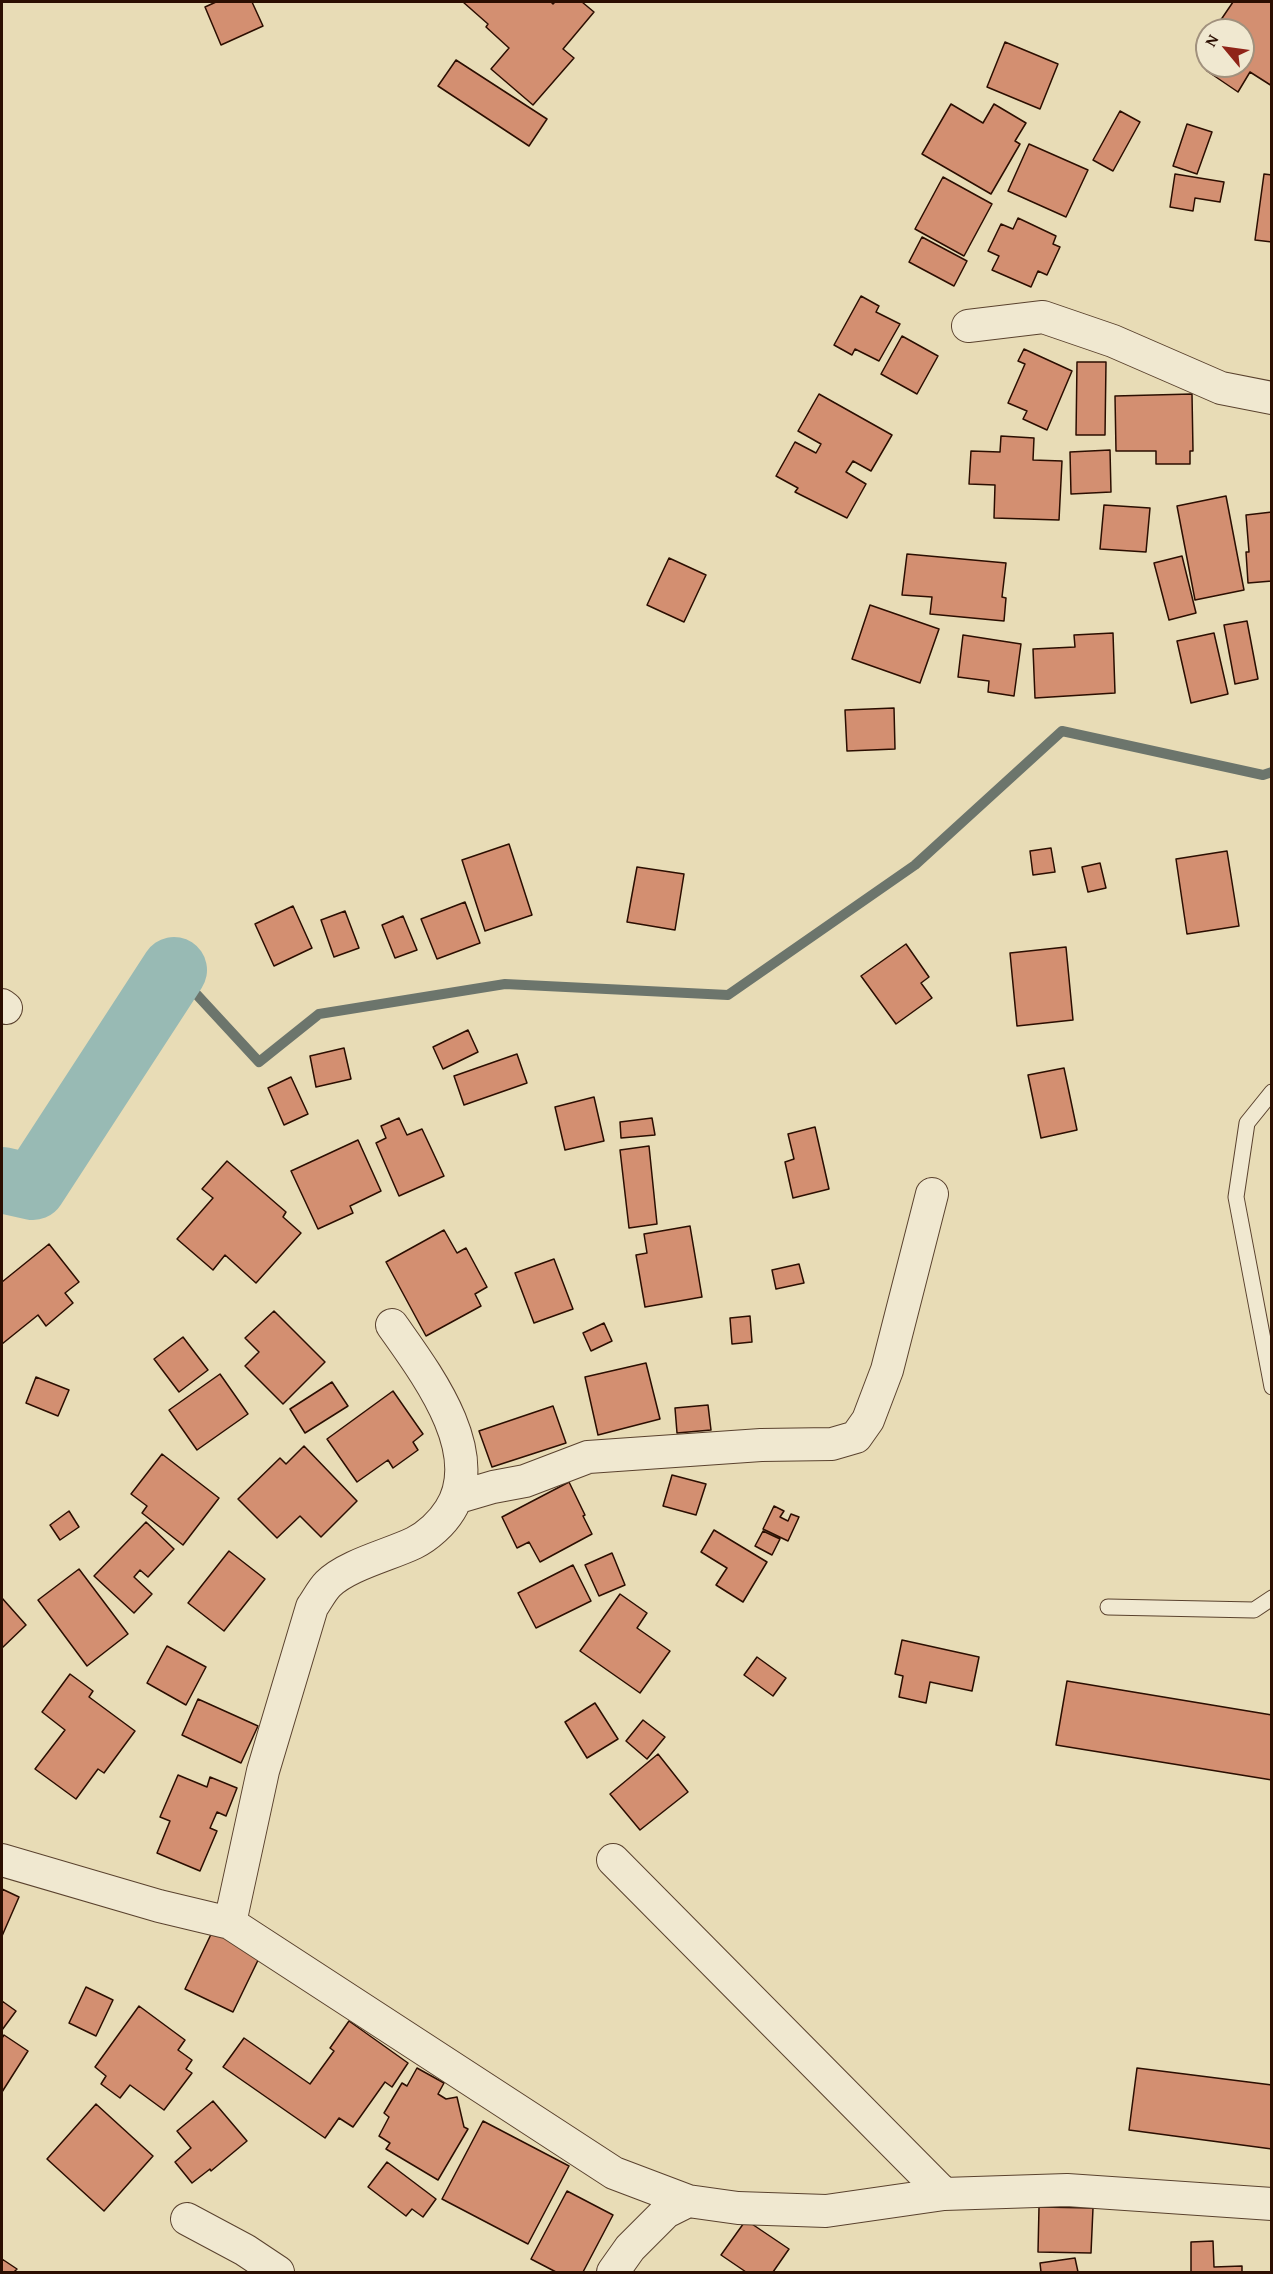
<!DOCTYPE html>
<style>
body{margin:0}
#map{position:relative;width:1273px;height:2274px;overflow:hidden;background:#e8dcb6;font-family:"Gentium Book Plus",serif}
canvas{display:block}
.frame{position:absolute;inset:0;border:3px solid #2b0e01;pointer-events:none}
.north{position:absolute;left:1195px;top:18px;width:60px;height:60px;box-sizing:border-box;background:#f0e8d0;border:2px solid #a1917d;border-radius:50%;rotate:299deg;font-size:16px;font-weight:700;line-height:24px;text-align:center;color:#2b0e01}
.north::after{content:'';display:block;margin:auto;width:21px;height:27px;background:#8f2418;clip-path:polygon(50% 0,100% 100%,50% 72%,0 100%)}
</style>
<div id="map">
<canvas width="1273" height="2274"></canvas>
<div class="frame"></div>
<div class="north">N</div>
</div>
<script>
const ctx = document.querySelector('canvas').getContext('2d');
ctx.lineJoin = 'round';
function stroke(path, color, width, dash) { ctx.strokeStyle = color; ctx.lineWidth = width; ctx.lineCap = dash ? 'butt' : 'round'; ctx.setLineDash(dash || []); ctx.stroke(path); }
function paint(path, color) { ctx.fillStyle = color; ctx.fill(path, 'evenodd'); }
const stream = new Path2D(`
 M 174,970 L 259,1062 L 319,1014 L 505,984 L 728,995 L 915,865 L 1062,731 L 1263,775 L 1272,772`);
const river = new Path2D(`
 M 2,1180 L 33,1187 L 174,970`);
const building = new Path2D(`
 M 216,2 L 252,2 L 263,26 L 221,45 L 205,7 Z
 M 463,2 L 551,2 L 553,4 L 555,2 L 582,2 L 594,12 L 563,49 L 574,58 L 533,105 L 491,69 L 509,48 L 486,27 L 488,24 Z
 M 1233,2 L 1272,2 L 1272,86 L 1250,72 L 1238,92 L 1207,71 L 1210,66 L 1243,66 L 1243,30 L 1214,30 Z
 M 1005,42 L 1058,64 L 1040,109 L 987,87 Z
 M 456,60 L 547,119 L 529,146 L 438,86 Z
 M 951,104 L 983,123 L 994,104 L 1026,123 L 1015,141 L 1020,144 L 991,194 L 922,154 Z
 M 1120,111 L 1140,122 L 1113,171 L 1093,160 Z
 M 1187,124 L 1212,132 L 1197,174 L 1173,166 Z
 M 1029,144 L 1088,170 L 1066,217 L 1008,191 Z
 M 1175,174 L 1224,182 L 1220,202 L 1195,198 L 1193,211 L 1170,207 Z
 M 1264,174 L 1272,175 L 1272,242 L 1255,240 Z
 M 943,177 L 992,204 L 964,256 L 915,229 Z
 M 1018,218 L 1056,236 L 1053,244 L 1060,247 L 1047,275 L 1038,271 L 1031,287 L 992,270 L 999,256 L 988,251 L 1001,224 L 1013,229 Z
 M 922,237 L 967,261 L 954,286 L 909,262 Z
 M 861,296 L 879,306 L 876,312 L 900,324 L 879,361 L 855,349 L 852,355 L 834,345 Z
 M 902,336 L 938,356 L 917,394 L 881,374 Z
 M 1024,349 L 1072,371 L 1047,430 L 1023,419 L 1027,411 L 1008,403 L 1025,364 L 1018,361 Z
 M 1077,362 L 1106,362 L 1105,435 L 1076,435 Z
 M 819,394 L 892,435 L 871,471 L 853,461 L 846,472 L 866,484 L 847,518 L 795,492 L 798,488 L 776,476 L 795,442 L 816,453 L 821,444 L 798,431 Z
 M 1192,394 L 1193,451 L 1190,451 L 1190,464 L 1156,464 L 1156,451 L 1116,451 L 1115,396 Z
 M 1001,436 L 1034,438 L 1033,460 L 1062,461 L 1059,520 L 994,518 L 995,485 L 969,484 L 971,451 L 1000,452 Z
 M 1110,450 L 1111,492 L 1071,494 L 1070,452 Z
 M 1226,496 L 1244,590 L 1195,600 L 1177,506 Z
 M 1104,505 L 1150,508 L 1146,552 L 1100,549 Z
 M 1272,512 L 1272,581 L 1248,583 L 1246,552 L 1249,552 L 1246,515 Z
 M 907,554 L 1006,563 L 1002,597 L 1006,598 L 1004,621 L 930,614 L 932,597 L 902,595 Z
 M 1182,556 L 1196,613 L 1169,620 L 1154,563 Z
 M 669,558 L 706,575 L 684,622 L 647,605 Z
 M 870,605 L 939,629 L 920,683 L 852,659 Z
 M 1247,621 L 1258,679 L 1235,684 L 1224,625 Z
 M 1113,633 L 1115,693 L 1035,698 L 1033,649 L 1075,647 L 1074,635 Z
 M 1214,633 L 1228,694 L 1191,703 L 1177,641 Z
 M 963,635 L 1021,644 L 1014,696 L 988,692 L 989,681 L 958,677 Z
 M 894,708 L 895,749 L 847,751 L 845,710 Z
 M 509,844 L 532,915 L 485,931 L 462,860 Z
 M 1051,848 L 1055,872 L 1033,875 L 1030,851 Z
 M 1227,851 L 1239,926 L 1187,934 L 1176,859 Z
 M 1100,863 L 1106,888 L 1088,892 L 1082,867 Z
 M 637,867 L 684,874 L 675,930 L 627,922 Z
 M 465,902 L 480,943 L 437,959 L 421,919 Z
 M 293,906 L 312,948 L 274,966 L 255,924 Z
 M 345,911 L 359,948 L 334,957 L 321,920 Z
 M 403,916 L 417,950 L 395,958 L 382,925 Z
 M 906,944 L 929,977 L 921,983 L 932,998 L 896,1024 L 861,976 Z
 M 1066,947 L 1073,1020 L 1017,1026 L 1010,953 Z
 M 468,1030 L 478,1052 L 443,1069 L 433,1047 Z
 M 344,1048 L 351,1079 L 316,1087 L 310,1056 Z
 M 517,1054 L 527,1083 L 464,1105 L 454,1076 Z
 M 1064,1068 L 1077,1130 L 1041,1138 L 1028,1075 Z
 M 291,1077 L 308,1114 L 284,1125 L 268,1088 Z
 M 594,1097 L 604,1141 L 565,1150 L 555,1107 Z
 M 399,1118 L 407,1135 L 422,1129 L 444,1176 L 399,1196 L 376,1143 L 386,1138 L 381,1126 Z
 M 652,1118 L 655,1135 L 621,1138 L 620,1122 Z
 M 815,1127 L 829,1189 L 793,1198 L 785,1162 L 794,1159 L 788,1134 Z
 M 358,1140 L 381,1191 L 350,1206 L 353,1213 L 318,1229 L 291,1171 Z
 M 649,1146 L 657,1224 L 629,1228 L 620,1150 Z
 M 227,1161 L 286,1212 L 283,1217 L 301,1233 L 256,1283 L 225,1255 L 213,1270 L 177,1239 L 213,1198 L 202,1189 Z
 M 690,1226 L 702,1297 L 645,1307 L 636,1255 L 647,1253 L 644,1234 Z
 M 444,1230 L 457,1253 L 466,1248 L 487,1287 L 475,1294 L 481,1306 L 426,1336 L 386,1262 Z
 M 49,1244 L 79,1282 L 65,1293 L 73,1303 L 46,1326 L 38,1315 L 2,1344 L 2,1282 Z
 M 554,1259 L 573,1309 L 534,1323 L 515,1273 Z
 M 799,1264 L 804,1283 L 776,1289 L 772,1270 Z
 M 274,1311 L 325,1362 L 283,1404 L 245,1366 L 259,1352 L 245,1338 Z
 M 750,1316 L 752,1342 L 732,1344 L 730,1318 Z
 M 604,1323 L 612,1341 L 591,1351 L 583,1333 Z
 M 183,1337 L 208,1370 L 179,1392 L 154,1359 Z
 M 646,1363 L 660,1419 L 598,1435 L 585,1377 Z
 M 220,1374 L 248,1414 L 197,1450 L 169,1410 Z
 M 36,1377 L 69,1390 L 58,1416 L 26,1403 Z
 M 332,1382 L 348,1406 L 305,1433 L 290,1409 Z
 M 393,1391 L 423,1434 L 413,1442 L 418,1450 L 393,1468 L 388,1460 L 357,1482 L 327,1439 Z
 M 708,1405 L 711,1430 L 677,1433 L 675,1408 Z
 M 553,1406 L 566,1443 L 492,1467 L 479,1431 Z
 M 304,1446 L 357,1501 L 321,1537 L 300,1516 L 277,1538 L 238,1499 L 280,1458 L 286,1464 Z
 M 162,1454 L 219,1498 L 183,1545 L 142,1513 L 147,1506 L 131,1494 Z
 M 672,1475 L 706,1484 L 696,1515 L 663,1506 Z
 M 569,1482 L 585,1515 L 583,1516 L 592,1534 L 540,1562 L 529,1542 L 517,1548 L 502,1517 Z
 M 774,1506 L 784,1511 L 780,1517 L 788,1521 L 791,1514 L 799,1517 L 788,1541 L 763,1529 Z
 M 69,1511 L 79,1527 L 60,1540 L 50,1525 Z
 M 146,1522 L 174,1549 L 148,1577 L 140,1570 L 134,1577 L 152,1594 L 134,1613 L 94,1576 Z
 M 714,1530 L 767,1562 L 743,1602 L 716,1585 L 727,1568 L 701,1552 Z
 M 763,1531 L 780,1539 L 772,1555 L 755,1546 Z
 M 229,1551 L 265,1579 L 224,1631 L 188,1603 Z
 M 612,1553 L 625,1585 L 599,1596 L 585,1565 Z
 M 573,1565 L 591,1601 L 536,1628 L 518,1593 Z
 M 79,1569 L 128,1634 L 87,1666 L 38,1600 Z
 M 620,1594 L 647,1613 L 637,1628 L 670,1651 L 640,1693 L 580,1651 Z
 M 2,1598 L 26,1625 L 2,1648 Z
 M 902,1640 L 979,1657 L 972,1691 L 930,1682 L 926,1703 L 899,1697 L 903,1676 L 895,1674 Z
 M 167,1646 L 206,1667 L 186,1705 L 147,1683 Z
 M 757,1657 L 786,1678 L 773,1696 L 744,1675 Z
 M 70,1674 L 93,1691 L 89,1697 L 135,1731 L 104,1773 L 98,1769 L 76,1799 L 35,1769 L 65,1730 L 42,1712 Z
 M 1067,1681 L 1272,1715 L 1272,1780 L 1056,1745 Z
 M 198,1699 L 258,1726 L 241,1763 L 182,1735 Z
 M 595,1703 L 618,1739 L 587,1758 L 565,1722 Z
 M 643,1720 L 665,1737 L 647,1759 L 626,1741 Z
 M 658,1754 L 688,1792 L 640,1830 L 610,1794 Z
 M 178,1775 L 207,1787 L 210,1777 L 237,1788 L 226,1816 L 217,1812 L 210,1828 L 217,1831 L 200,1871 L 157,1853 L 170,1821 L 160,1817 Z
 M 2,1889 L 19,1897 L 2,1936 Z
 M 214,1928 L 262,1952 L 233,2012 L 185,1989 Z
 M 86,1987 L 113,2000 L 96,2036 L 69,2023 Z
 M 2,2001 L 16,2011 L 2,2030 Z
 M 139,2006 L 185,2040 L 178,2050 L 192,2060 L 186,2069 L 192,2073 L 164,2110 L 130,2085 L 120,2098 L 101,2084 L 106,2076 L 95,2067 Z
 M 349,2021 L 408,2063 L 392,2087 L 385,2082 L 353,2127 L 339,2118 L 325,2138 L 223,2067 L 244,2038 L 310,2084 L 334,2051 L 330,2048 Z
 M 4,2035 L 28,2051 L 2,2092 L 2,2038 Z
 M 417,2068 L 444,2083 L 438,2094 L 446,2099 L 457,2097 L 464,2127 L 468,2129 L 438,2180 L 386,2149 L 390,2143 L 379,2136 L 389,2117 L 384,2113 L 402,2083 L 407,2086 Z
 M 1137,2068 L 1272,2085 L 1272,2149 L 1129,2130 Z
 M 213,2101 L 247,2141 L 211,2171 L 210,2169 L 192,2183 L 175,2162 L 191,2148 L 177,2131 Z
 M 96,2104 L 153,2156 L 104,2211 L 47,2159 Z
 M 483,2121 L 569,2166 L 528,2244 L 442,2199 Z
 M 387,2162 L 436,2199 L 423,2217 L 412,2209 L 406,2216 L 368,2187 Z
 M 567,2191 L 613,2215 L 583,2272 L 556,2272 L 531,2259 Z
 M 1039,2207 L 1093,2208 L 1091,2253 L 1038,2252 Z
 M 746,2220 L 789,2249 L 773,2272 L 746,2272 L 721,2255 Z
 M 1213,2241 L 1214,2267 L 1242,2266 L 1242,2272 L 1191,2272 L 1191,2242 Z
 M 1075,2258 L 1078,2272 L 1041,2272 L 1040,2263 Z
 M 2,2259 L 17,2269 L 14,2272 L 2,2272 Z`);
const service = new Path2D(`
 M 1272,1092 L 1247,1123 L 1236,1197 L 1272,1387
 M 1108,1607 L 1254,1610 L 1272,1598`);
const minor = new Path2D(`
 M 968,326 L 1043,317 L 1113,341 L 1221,388 L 1272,398
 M 2,1005 L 6,1008
 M 459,1497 L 493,1487 L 525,1481 L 588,1457 L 761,1445 L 832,1444 L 856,1437 L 868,1420 L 887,1370 L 932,1194
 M 2,1860 L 159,1906 L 230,1923 L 614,2173 L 688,2201 L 738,2208 L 826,2211 L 944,2194 L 1067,2190 L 1272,2204
 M 613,1860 L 944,2194
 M 230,1923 L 263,1771 L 312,1607 C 317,1600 322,1590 328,1584 C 347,1565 389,1555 414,1543 C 428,1536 442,1523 450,1510 C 487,1452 425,1372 392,1325
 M 187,2219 L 245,2250 L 278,2272
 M 613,2272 L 630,2248 L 666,2212 L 688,2201`);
stroke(stream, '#6c756c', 10);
stroke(river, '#98bab4', 66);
paint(building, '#d38f71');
stroke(building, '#2b0e01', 1.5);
stroke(service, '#5a422e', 17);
stroke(minor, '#5a422e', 34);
stroke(service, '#f0e8d0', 15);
stroke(minor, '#f0e8d0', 32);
</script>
